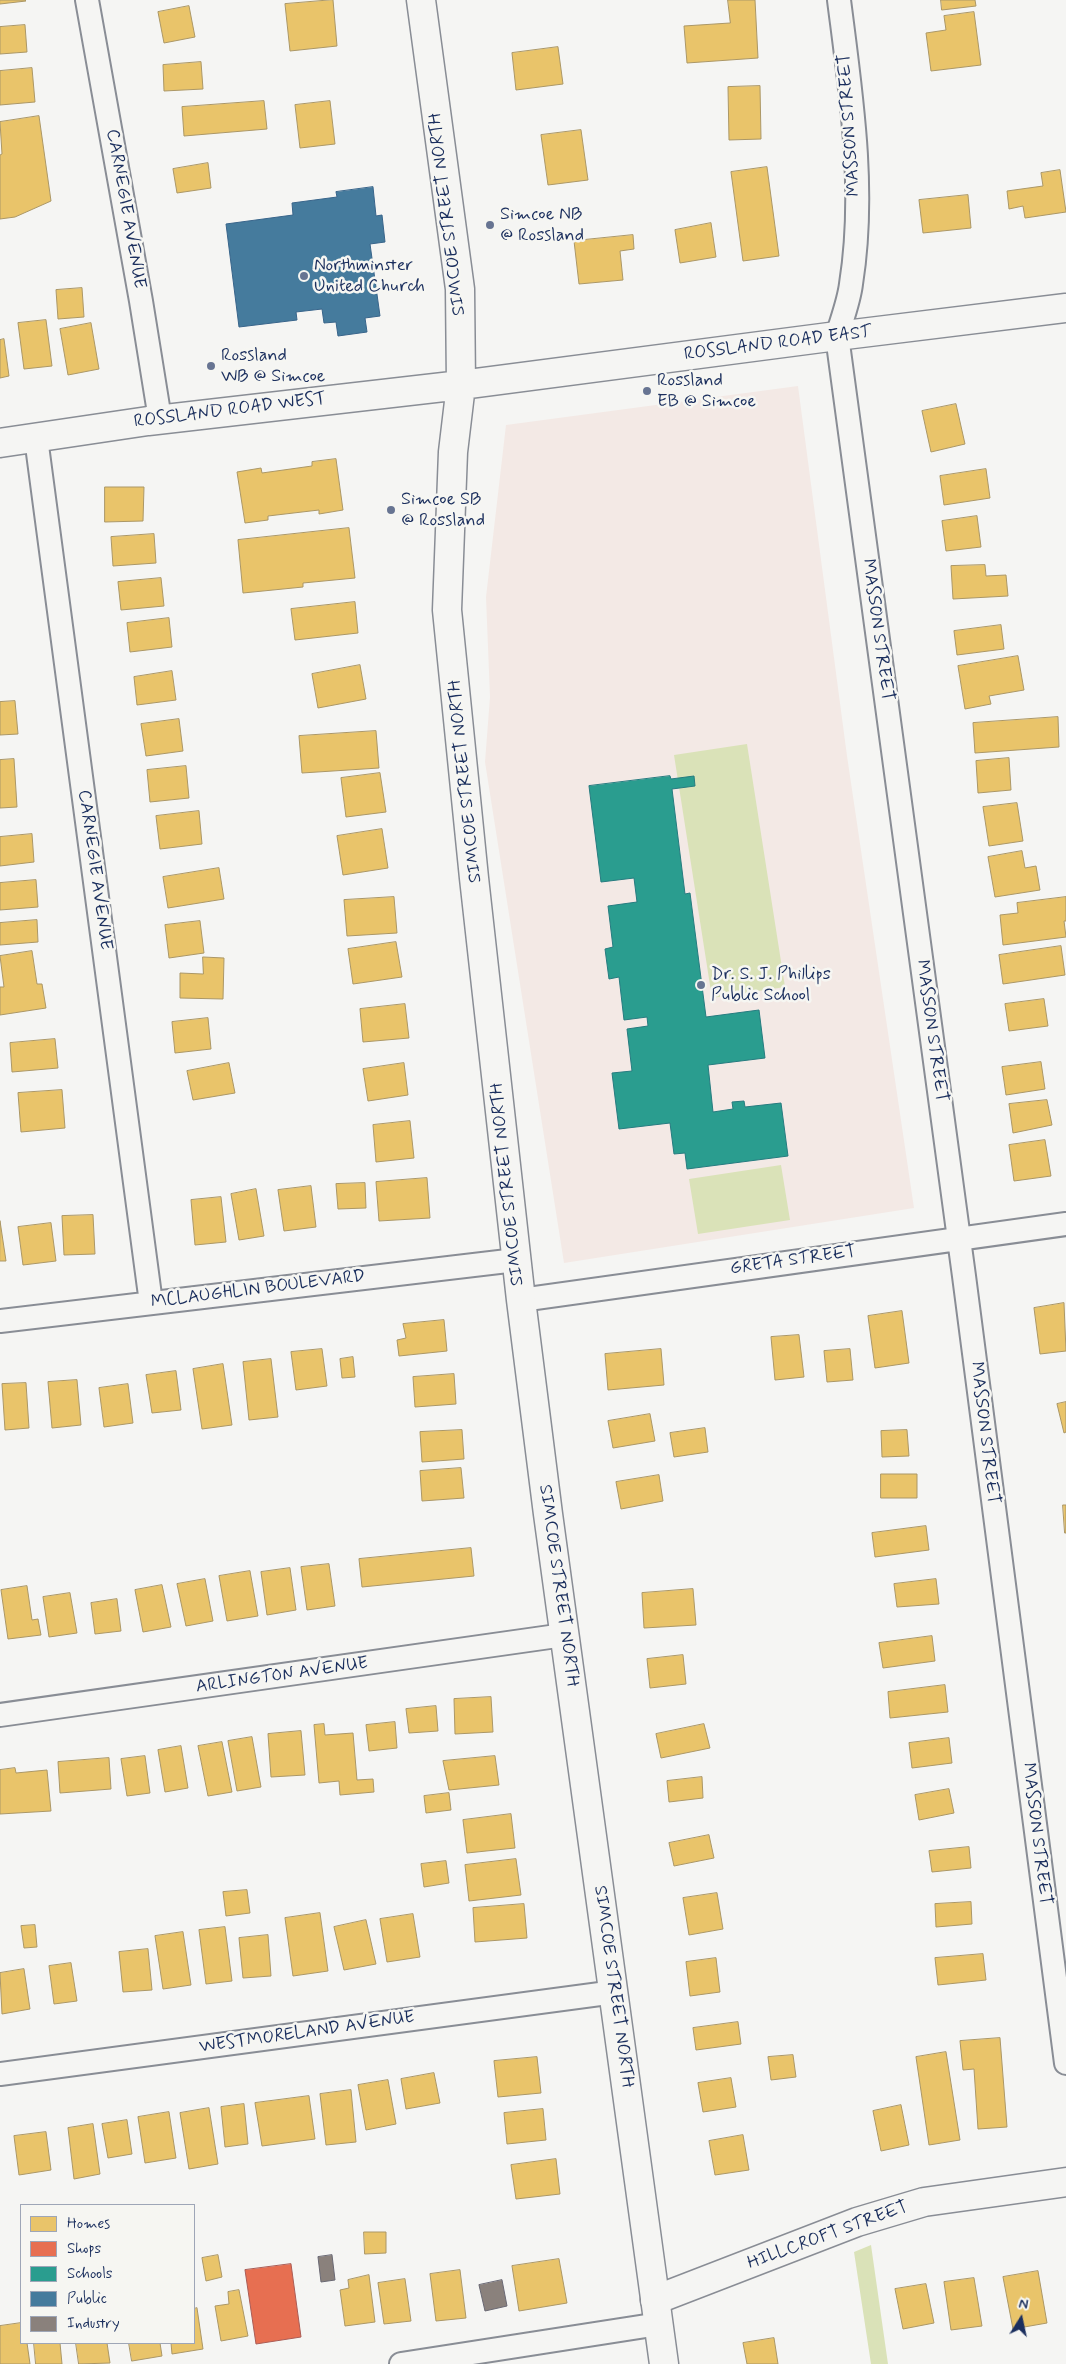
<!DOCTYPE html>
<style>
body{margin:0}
#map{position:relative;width:1066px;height:2364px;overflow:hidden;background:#f5f5f3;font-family:Mynerve,sans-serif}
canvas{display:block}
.legend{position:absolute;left:20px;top:2204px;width:175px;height:140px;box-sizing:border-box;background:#f6f6f2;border:1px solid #9ea6b7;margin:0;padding:6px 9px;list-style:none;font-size:15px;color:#1b2f5e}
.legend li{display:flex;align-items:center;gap:10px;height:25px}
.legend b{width:25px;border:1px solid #9ea6b7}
.north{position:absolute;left:996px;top:2294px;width:50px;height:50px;-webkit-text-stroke:4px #f6f6f2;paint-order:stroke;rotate:10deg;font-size:14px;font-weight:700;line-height:20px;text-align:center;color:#1b2f5e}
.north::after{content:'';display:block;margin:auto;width:18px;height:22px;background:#1b2f5e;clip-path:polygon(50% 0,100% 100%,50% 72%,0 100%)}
</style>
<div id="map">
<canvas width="1066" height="2364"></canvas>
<ul class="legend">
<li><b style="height:14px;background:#e9c46a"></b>Homes</li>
<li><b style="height:14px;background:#e76f51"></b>Shops</li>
<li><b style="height:14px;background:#2a9d8f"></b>Schools</li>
<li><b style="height:14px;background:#457b9d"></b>Public</li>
<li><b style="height:14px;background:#8a817c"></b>Industry</li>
</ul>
<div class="north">N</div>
</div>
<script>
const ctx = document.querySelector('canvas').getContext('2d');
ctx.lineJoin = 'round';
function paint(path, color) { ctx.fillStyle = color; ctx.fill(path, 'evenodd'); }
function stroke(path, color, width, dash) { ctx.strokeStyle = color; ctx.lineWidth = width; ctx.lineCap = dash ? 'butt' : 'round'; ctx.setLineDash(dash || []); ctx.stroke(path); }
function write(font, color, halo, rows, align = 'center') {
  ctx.font = font + ' Mynerve,sans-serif'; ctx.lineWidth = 5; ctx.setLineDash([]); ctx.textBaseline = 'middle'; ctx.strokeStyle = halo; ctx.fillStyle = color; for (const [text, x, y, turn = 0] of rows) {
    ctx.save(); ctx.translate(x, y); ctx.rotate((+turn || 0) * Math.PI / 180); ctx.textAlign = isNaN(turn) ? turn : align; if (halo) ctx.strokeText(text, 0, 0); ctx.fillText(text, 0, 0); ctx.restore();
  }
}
const built = new Path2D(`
 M 798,386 L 847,756 L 914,1208 L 564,1263 L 485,762 L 490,697 L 486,597 L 506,425 Z`);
const green = new Path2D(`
 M 747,744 L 785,987 L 712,998 L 674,755 Z
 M 781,1165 L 790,1220 L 698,1234 L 689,1179 Z
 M 871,2245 L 888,2364 L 871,2364 L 854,2252 Z`);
const homes = new Path2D(`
 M 0,0 L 25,0 L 26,1 L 0,4 Z
 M 333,0 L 337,46 L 290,51 L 285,4 Z
 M 728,0 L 755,0 L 758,58 L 687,63 L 684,26 L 730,23 Z
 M 941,0 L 975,0 L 976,6 L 942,10 Z
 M 189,6 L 195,37 L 164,43 L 158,12 Z
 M 974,12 L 981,65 L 931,71 L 926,33 L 946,30 L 944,16 Z
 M 25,25 L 27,52 L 0,54 L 0,27 Z
 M 558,47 L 563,84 L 516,90 L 512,53 Z
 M 201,62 L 203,89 L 164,91 L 163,65 Z
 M 32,68 L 35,102 L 0,105 L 0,71 Z
 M 760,86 L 761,139 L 729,140 L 728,87 Z
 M 264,101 L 267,129 L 184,136 L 182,107 Z
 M 330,101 L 335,144 L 300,148 L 295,105 Z
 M 39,116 L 51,201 L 15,217 L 0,219 L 0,155 L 2,154 L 0,122 Z
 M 581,130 L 588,180 L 548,185 L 541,135 Z
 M 208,163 L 211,188 L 177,193 L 173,169 Z
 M 767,167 L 779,256 L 743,261 L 731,172 Z
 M 1060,170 L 1066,212 L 1025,218 L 1023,206 L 1009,209 L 1007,191 L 1043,186 L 1041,173 Z
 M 968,195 L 971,228 L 923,233 L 919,200 Z
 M 711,223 L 716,257 L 680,263 L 675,230 Z
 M 633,235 L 634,249 L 620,251 L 623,280 L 579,284 L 574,241 Z
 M 82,288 L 84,317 L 58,319 L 56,290 Z
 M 46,320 L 52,366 L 24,369 L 18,323 Z
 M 91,323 L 99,369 L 68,375 L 60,329 Z
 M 4,339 L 9,376 L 0,378 L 0,340 Z
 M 956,404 L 965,444 L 931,452 L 922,411 Z
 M 336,459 L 343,510 L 319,514 L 319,510 L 268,516 L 268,520 L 245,523 L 237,472 L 261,468 L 262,473 L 312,466 L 312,462 Z
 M 986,469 L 990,498 L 944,505 L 940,476 Z
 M 105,487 L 144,487 L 143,521 L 105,522 Z
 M 977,516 L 981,547 L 946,551 L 942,521 Z
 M 349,528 L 355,578 L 303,583 L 303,587 L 243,593 L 238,540 Z
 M 154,534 L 156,563 L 113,566 L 111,537 Z
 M 985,565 L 986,576 L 1006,575 L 1008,596 L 953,599 L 951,566 Z
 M 161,578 L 164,606 L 121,610 L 118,582 Z
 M 355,602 L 358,633 L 295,640 L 291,609 Z
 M 169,618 L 172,647 L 130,652 L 127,623 Z
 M 1001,625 L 1004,649 L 957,655 L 954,631 Z
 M 1018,656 L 1024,690 L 989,696 L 991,704 L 965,709 L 958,666 Z
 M 360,665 L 366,699 L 318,708 L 312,674 Z
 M 172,671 L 176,700 L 137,705 L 134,677 Z
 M 15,701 L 18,734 L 0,735 L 0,702 Z
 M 1058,717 L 1059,747 L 975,753 L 973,723 Z
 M 179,719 L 183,751 L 146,756 L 141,724 Z
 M 376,731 L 379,768 L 302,773 L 299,736 Z
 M 1009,758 L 1011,790 L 978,793 L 976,761 Z
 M 14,759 L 17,807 L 0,808 L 0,760 Z
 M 186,766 L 189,798 L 150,802 L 147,770 Z
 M 380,773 L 386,812 L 346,817 L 341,778 Z
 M 1017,803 L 1023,841 L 989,846 L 983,807 Z
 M 199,811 L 202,844 L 160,849 L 156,816 Z
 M 382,829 L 388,868 L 343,875 L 337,836 Z
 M 32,834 L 34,862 L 0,866 L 0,837 Z
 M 1022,851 L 1025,868 L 1036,866 L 1040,890 L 995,897 L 988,857 Z
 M 219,868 L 224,899 L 168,908 L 163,877 Z
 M 36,880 L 38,907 L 0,910 L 0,883 Z
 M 394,897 L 397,933 L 347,936 L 344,900 Z
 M 1066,897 L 1066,921 L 1064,921 L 1066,937 L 1003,945 L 1000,915 L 1018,913 L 1017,903 Z
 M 37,920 L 38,942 L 0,945 L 0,923 Z
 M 200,921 L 204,953 L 169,958 L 165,925 Z
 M 396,942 L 402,977 L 353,984 L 348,949 Z
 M 1061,946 L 1065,975 L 1003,984 L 999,955 Z
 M 32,951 L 37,984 L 42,984 L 46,1008 L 0,1015 L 0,987 L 4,987 L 0,956 Z
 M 203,957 L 224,958 L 223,999 L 180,998 L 180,973 L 203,974 Z
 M 1044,999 L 1048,1026 L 1009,1031 L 1005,1004 Z
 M 405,1004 L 409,1038 L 363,1042 L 360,1009 Z
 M 208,1018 L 211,1049 L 175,1053 L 172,1022 Z
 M 55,1039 L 58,1068 L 12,1072 L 10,1043 Z
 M 1041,1062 L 1045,1089 L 1006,1095 L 1002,1067 Z
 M 229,1063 L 235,1093 L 193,1100 L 187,1071 Z
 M 404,1063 L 408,1095 L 368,1101 L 363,1069 Z
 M 62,1090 L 65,1128 L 21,1132 L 18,1093 Z
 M 1047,1100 L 1052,1125 L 1013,1133 L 1009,1104 Z
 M 410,1121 L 414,1158 L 376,1162 L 373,1125 Z
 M 1045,1140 L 1051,1176 L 1014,1181 L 1009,1145 Z
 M 427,1178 L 430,1218 L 379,1221 L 376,1182 Z
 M 365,1183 L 366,1208 L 338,1209 L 336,1184 Z
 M 311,1186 L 316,1227 L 284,1231 L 278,1190 Z
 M 256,1189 L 264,1236 L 239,1240 L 231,1194 Z
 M 221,1197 L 226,1242 L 195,1245 L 191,1200 Z
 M 93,1215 L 95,1254 L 64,1255 L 62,1216 Z
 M 0,1221 L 6,1261 L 0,1261 Z
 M 51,1223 L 56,1261 L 23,1265 L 18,1227 Z
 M 1064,1303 L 1066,1351 L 1040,1354 L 1034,1308 Z
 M 902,1311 L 909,1363 L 875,1368 L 868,1316 Z
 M 444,1320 L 447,1351 L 399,1356 L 397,1340 L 406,1338 L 403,1324 Z
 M 799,1335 L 804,1377 L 775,1380 L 771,1337 Z
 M 322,1349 L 327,1386 L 296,1390 L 291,1352 Z
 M 661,1349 L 664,1385 L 608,1390 L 605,1354 Z
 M 850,1349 L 853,1380 L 827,1382 L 824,1351 Z
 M 353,1357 L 355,1377 L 342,1378 L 340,1359 Z
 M 271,1359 L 278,1417 L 249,1420 L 243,1362 Z
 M 223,1364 L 232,1425 L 202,1429 L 193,1369 Z
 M 176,1371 L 181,1410 L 152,1413 L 146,1375 Z
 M 454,1374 L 456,1404 L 415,1407 L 413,1377 Z
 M 77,1380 L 81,1425 L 52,1428 L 48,1382 Z
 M 26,1383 L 29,1428 L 5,1430 L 2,1384 Z
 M 128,1384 L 133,1423 L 104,1427 L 99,1388 Z
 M 1066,1402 L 1066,1432 L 1064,1433 L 1057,1404 Z
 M 650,1414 L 655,1441 L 613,1448 L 608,1421 Z
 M 705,1428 L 708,1452 L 674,1457 L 670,1433 Z
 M 462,1430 L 464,1459 L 422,1462 L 420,1432 Z
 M 907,1430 L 909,1456 L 882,1457 L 881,1431 Z
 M 461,1468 L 464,1498 L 422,1501 L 420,1471 Z
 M 881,1474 L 917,1474 L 917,1498 L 881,1498 Z
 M 659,1475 L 663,1501 L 621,1509 L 616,1482 Z
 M 1063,1505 L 1066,1505 L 1066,1533 L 1065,1533 Z
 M 926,1526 L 929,1550 L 875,1557 L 872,1533 Z
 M 471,1548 L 474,1576 L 362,1587 L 359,1559 Z
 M 329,1564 L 335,1606 L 307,1610 L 301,1567 Z
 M 290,1568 L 296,1610 L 267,1615 L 261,1572 Z
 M 250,1571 L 258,1616 L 227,1621 L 219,1576 Z
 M 205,1579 L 213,1621 L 186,1626 L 177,1584 Z
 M 936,1579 L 939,1604 L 897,1607 L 894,1584 Z
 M 162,1585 L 171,1627 L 143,1632 L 135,1590 Z
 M 27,1586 L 32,1620 L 38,1619 L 41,1635 L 8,1639 L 1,1590 Z
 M 693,1589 L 696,1625 L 644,1628 L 642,1593 Z
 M 70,1593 L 77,1633 L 49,1637 L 43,1597 Z
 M 117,1599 L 121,1631 L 95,1634 L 91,1603 Z
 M 932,1636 L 935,1661 L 883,1668 L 879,1643 Z
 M 683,1655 L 686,1684 L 650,1688 L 647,1659 Z
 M 945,1685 L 948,1712 L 890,1718 L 888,1692 Z
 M 491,1697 L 493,1732 L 455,1734 L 454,1699 Z
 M 436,1706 L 438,1731 L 409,1733 L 406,1709 Z
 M 395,1722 L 397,1748 L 369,1751 L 366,1725 Z
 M 324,1724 L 325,1735 L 353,1733 L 357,1780 L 373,1779 L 374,1792 L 340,1795 L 339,1781 L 319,1783 L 314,1725 Z
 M 704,1724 L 710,1748 L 661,1758 L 656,1734 Z
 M 301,1731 L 305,1775 L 271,1777 L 268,1734 Z
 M 252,1737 L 261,1787 L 237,1791 L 228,1741 Z
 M 949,1738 L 952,1763 L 912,1768 L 909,1743 Z
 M 222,1742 L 232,1792 L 208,1796 L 198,1746 Z
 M 181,1746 L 188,1788 L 165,1792 L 158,1750 Z
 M 145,1756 L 150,1793 L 127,1796 L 121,1759 Z
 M 495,1756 L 499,1785 L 449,1790 L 443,1761 Z
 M 109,1758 L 111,1789 L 60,1793 L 58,1762 Z
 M 15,1768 L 16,1773 L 47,1770 L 51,1811 L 0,1814 L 0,1770 Z
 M 702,1777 L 703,1798 L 669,1802 L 667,1781 Z
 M 949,1789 L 954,1813 L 919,1820 L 915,1795 Z
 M 449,1793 L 451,1810 L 426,1813 L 424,1796 Z
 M 511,1814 L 515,1848 L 467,1853 L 463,1820 Z
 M 709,1835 L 714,1858 L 674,1866 L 669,1843 Z
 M 969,1847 L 971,1868 L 932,1872 L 929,1851 Z
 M 516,1859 L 521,1895 L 469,1901 L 465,1865 Z
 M 446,1861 L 449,1883 L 424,1887 L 421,1864 Z
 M 247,1890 L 250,1913 L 226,1916 L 223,1892 Z
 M 717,1893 L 723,1929 L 689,1935 L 683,1898 Z
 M 971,1902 L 972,1924 L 936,1927 L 935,1904 Z
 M 524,1904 L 527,1938 L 475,1942 L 473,1908 Z
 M 320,1913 L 328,1971 L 293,1976 L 285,1918 Z
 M 413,1914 L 420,1957 L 387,1962 L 380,1919 Z
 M 366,1920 L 376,1964 L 344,1970 L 334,1927 Z
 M 35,1925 L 37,1947 L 24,1948 L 21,1926 Z
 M 225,1927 L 232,1981 L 206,1984 L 199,1930 Z
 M 183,1932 L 191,1985 L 163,1989 L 155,1936 Z
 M 268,1935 L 271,1976 L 243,1978 L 239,1938 Z
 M 148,1949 L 152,1990 L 123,1992 L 119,1952 Z
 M 983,1954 L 986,1980 L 938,1985 L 935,1958 Z
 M 716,1958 L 720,1992 L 690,1996 L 686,1962 Z
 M 71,1963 L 77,2001 L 54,2004 L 49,1966 Z
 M 24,1969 L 30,2009 L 2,2014 L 0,1973 Z
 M 738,2022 L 741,2044 L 696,2050 L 693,2028 Z
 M 1000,2038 L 1007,2127 L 978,2129 L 974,2069 L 963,2070 L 960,2041 Z
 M 946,2052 L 960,2140 L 929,2145 L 916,2057 Z
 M 793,2055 L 796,2077 L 771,2080 L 768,2057 Z
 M 537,2057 L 541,2093 L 498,2097 L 494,2061 Z
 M 434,2073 L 440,2103 L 406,2109 L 401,2079 Z
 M 731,2078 L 736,2107 L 703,2112 L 698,2083 Z
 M 388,2080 L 396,2124 L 366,2130 L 358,2085 Z
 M 351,2090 L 356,2142 L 326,2145 L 320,2094 Z
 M 309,2096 L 315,2139 L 262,2146 L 255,2103 Z
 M 244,2104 L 248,2144 L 225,2147 L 221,2107 Z
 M 901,2105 L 909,2145 L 881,2151 L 873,2111 Z
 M 209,2108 L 218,2164 L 189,2169 L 180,2113 Z
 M 543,2109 L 546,2140 L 507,2144 L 504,2113 Z
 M 169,2112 L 176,2158 L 145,2163 L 138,2117 Z
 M 127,2120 L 132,2154 L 108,2158 L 102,2124 Z
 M 93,2124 L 100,2174 L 74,2179 L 68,2128 Z
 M 46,2132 L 51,2170 L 19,2175 L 14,2136 Z
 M 743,2135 L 749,2170 L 715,2175 L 709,2141 Z
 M 556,2159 L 560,2194 L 516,2199 L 511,2165 Z
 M 364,2232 L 386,2232 L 386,2253 L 365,2254 Z
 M 218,2255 L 222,2277 L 206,2281 L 202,2258 Z
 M 559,2259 L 567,2303 L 519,2311 L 512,2266 Z
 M 460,2270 L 466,2318 L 436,2321 L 430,2274 Z
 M 1038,2271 L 1047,2323 L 1013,2329 L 1003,2277 Z
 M 369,2275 L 375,2322 L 345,2326 L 340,2290 L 349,2288 L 348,2280 Z
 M 974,2278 L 982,2326 L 951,2330 L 944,2282 Z
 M 405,2279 L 411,2321 L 384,2324 L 378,2283 Z
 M 926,2284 L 934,2323 L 903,2329 L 895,2289 Z
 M 239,2290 L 248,2336 L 221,2341 L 215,2306 L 229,2304 L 228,2292 Z
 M 197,2308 L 203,2349 L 172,2354 L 171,2343 L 194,2343 L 194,2309 Z
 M 21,2323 L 21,2343 L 27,2343 L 30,2364 L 0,2364 L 0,2326 Z
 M 774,2338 L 778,2364 L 747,2364 L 743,2343 Z
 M 34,2343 L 60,2343 L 62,2364 L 36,2364 Z
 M 76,2343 L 107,2343 L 110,2363 L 79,2364 Z
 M 129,2343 L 160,2343 L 162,2356 L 132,2361 Z`);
const shops = new Path2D(`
 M 291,2264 L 301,2337 L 256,2344 L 245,2270 Z`);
const schools = new Path2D(`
 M 670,776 L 671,779 L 694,776 L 695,786 L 672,789 L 685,894 L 690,893 L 706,1017 L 759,1010 L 765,1058 L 708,1065 L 713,1112 L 733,1109 L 732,1102 L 744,1101 L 745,1107 L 781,1103 L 788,1156 L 687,1169 L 685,1153 L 674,1154 L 670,1123 L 619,1129 L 612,1073 L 632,1071 L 627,1029 L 648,1026 L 647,1017 L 624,1020 L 619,977 L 609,979 L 605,949 L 613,947 L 608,906 L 637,902 L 634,878 L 601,882 L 589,786 Z`);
const public = new Path2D(`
 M 373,187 L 376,216 L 382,215 L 385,242 L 370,244 L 380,316 L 365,318 L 367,332 L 338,336 L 336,322 L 324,323 L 322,309 L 296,312 L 297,320 L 239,327 L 226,224 L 293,215 L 292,203 L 337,197 L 336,192 Z`);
const industry = new Path2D(`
 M 332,2255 L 335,2280 L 321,2282 L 318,2257 Z
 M 502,2280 L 507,2306 L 485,2311 L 479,2285 Z`);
const minor = new Path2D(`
 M 87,0 L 141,301 L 160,419
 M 839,0 C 851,94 866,190 851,284 C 849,301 842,319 837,336 L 964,1276 L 1066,2063
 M 36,438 L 151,1303
 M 521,1300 L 1066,1224
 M 0,1321 L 516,1260
 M 0,1715 L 564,1635
 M 0,2074 L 615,1992
 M 401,2364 L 659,2324`);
const tertiary = new Path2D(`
 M 655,2300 L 857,2222 L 924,2202 L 1066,2182`);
const secondary = new Path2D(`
 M 421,0 L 460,289 L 461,385 L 453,452 L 447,610 L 474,878 L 521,1300 L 548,1514 L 664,2364
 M 0,443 L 148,421 L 461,385 L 837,336 L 1066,308`);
const markers = [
 [490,225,5,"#677492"],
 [304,276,5,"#677492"],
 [211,366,5,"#677492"],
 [647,391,5,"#677492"],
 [391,510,5,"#677492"],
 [701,985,5,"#677492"]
];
const streetNames = [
 ["MASSON STREET",850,125,-94],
 ["CARNEGIE AVENUE",125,209,80],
 ["SIMCOE STREET NORTH",448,214,-97],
 ["ROSSLAND ROAD EAST",778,344,-7],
 ["ROSSLAND ROAD WEST",230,411,-7],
 ["MASSON STREET",877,630,82],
 ["SIMCOE STREET NORTH",466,781,-96],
 ["CARNEGIE AVENUE",94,870,82],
 ["MASSON STREET",931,1031,82],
 ["SIMCOE STREET NORTH",508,1184,-96],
 ["GRETA STREET",793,1261,-8],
 ["MCLAUGHLIN BOULEVARD",258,1290,-7],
 ["MASSON STREET",984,1433,83],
 ["SIMCOE STREET NORTH",558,1586,82],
 ["ARLINGTON AVENUE",282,1676,-8],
 ["MASSON STREET",1036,1834,83],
 ["SIMCOE STREET NORTH",613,1987,82],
 ["WESTMORELAND AVENUE",307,2033,-8],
 ["HILLCROFT STREET",828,2236,-20]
];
const poiNames = [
 ["Simcoe NB",500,215],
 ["@ Rossland",500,236],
 ["Northminster",314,266],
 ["United Church",314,287],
 ["Rossland",221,356],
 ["WB @ Simcoe",221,377],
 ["Rossland",657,381],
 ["EB @ Simcoe",657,402],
 ["Simcoe SB",401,500],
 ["@ Rossland",401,521],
 ["Dr. S. J. Phillips",711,975],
 ["Public School",711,996]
];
paint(built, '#f3e9e5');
paint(green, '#dae2b8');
paint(homes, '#e9c46a');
stroke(homes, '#ab9766', 1);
paint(shops, '#e76f51');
stroke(shops, '#aa5c55', 1);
paint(schools, '#2a9d8f');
stroke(schools, '#267c80', 1);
paint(public, '#457b9d');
stroke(public, '#38648a', 1);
paint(industry, '#8a817c');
stroke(industry, '#696873', 1);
stroke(minor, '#898d95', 26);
stroke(tertiary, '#898d95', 31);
stroke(secondary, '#898d95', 31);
stroke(minor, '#f5f5f3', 22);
stroke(tertiary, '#f5f5f3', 28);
stroke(secondary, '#f5f5f3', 28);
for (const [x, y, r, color] of markers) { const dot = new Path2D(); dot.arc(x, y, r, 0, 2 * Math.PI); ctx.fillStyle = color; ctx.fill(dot); stroke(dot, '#f6f6f2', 2); }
write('18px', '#1b2f5e', '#f6f6f2', streetNames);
write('18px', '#1b2f5e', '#f6f6f2', poiNames, 'left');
</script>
